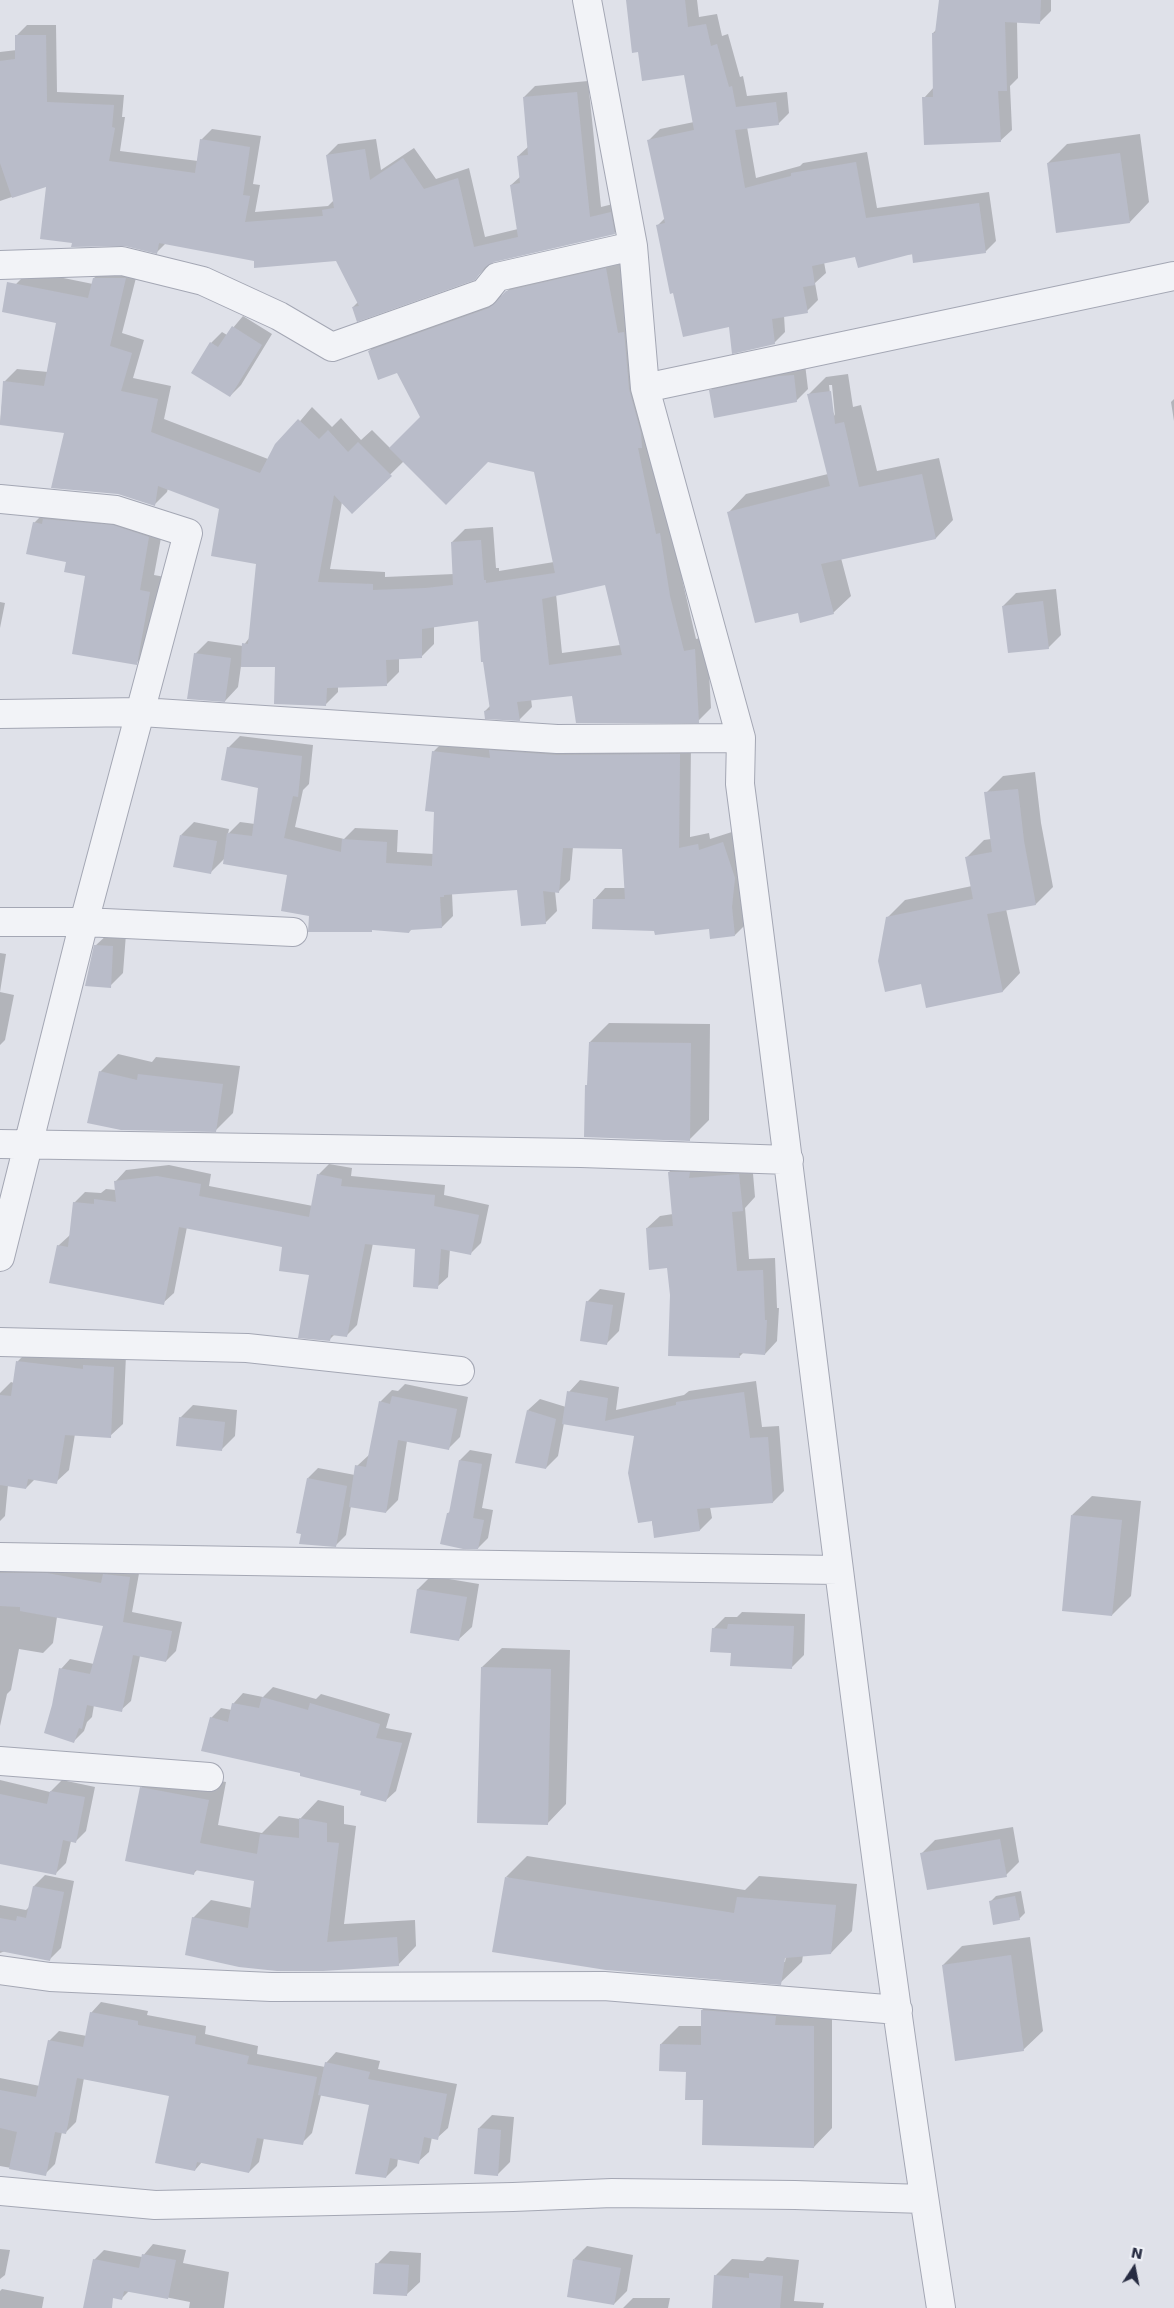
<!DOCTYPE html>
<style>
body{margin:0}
#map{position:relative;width:1174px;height:2308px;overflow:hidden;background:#dfe1e9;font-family:"DejaVu Sans",sans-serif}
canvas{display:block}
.north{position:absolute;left:1109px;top:2243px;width:50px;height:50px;-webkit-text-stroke:4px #eff1f7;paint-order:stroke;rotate:11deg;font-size:14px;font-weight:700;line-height:20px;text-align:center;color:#272c42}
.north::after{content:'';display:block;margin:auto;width:18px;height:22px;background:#272c42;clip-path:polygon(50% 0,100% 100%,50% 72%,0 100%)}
</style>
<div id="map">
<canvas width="1174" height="2308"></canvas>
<div class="north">N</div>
</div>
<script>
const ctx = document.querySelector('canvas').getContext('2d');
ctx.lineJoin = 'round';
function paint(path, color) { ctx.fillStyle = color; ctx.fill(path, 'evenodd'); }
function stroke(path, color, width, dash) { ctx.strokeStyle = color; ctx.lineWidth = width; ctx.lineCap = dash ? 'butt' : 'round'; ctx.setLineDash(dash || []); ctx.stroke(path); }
const shadow = new Path2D(`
 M 629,0 L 697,0 L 699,17 L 717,14 L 722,36 L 728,34 L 740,77 L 743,76 L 747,96 L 787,92 L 789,113 L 778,124 L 747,127 L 756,178 L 800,166 L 803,163 L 867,152 L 877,208 L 989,192 L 996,241 L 985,252 L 856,256 L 824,262 L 826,273 L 815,283 L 818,300 L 807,311 L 784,315 L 785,332 L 774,343 L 730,325 L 658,225 L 665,218 L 649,140 L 660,129 L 694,122 L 685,73 Z
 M 941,0 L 1051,0 L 1051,11 L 1039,23 L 1017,21 L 1018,78 L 1010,86 L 1012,130 L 1000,141 L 924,98 L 934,87 L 933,33 L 936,30 Z
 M 27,25 L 56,25 L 57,92 L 124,95 L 122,117 L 125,117 L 120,151 L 198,161 L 201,140 L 212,129 L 261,136 L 253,184 L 260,185 L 255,212 L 328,206 L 334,200 L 327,155 L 338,144 L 376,139 L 381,170 L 414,148 L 436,179 L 469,168 L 485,237 L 518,229 L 511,185 L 521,176 L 518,156 L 529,146 L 524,97 L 535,86 L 588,81 L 601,207 L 621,202 L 625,222 L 614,233 L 493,261 L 474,279 L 358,320 L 353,307 L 358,302 L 337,260 L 255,260 L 166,243 L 157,252 L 126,245 L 73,242 L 47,185 L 0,201 L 0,52 L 17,50 L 16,36 Z
 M 1140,134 L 1149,202 L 1130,222 L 1048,163 L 1067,144 Z
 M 619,256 L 683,583 L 696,639 L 707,636 L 711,708 L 698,721 L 573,694 L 531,699 L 532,707 L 519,720 L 485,711 L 491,705 L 479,620 L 434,626 L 434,644 L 421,657 L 399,658 L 399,672 L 386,685 L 338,686 L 338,692 L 325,705 L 277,666 L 241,666 L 238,687 L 225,701 L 195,654 L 208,641 L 243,646 L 250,637 L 257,563 L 221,508 L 168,488 L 167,492 L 154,505 L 66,432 L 0,424 L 4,382 L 17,369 L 48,372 L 58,322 L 16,284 L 29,271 L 93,284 L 94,278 L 107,265 L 139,266 L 122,333 L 144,340 L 133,378 L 171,386 L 164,419 L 268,459 L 312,407 L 332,427 L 341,418 L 361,440 L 372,430 L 390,448 L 422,417 L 397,372 L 369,351 L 382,338 L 503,295 L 520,279 ZM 404,461 L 488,461 L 535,471 L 554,562 L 499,571 L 499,568 L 496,568 L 493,527 L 465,529 L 452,542 L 454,574 L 385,577 L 385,572 L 330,569 L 342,502 L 352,512 ZM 606,584 L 620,645 L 562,653 L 556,594 Z
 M 243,316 L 272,334 L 241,385 L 230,396 L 211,343 L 222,332 L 227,335 Z
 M 805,364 L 808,389 L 796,401 L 710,391 L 722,379 Z
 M 848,374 L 853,407 L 861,405 L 877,471 L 939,458 L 953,520 L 936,538 L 841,558 L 851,596 L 833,613 L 799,612 L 729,512 L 746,494 L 828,474 L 808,395 L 826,377 ZM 829,385 L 832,385 L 835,416 L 832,410 Z
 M 1174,399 L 1174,421 L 1171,402 Z
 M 49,508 L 164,522 L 154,575 L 165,577 L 152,648 L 136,663 L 86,575 L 67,561 L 34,523 Z
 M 1056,589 L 1061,635 L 1048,648 L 1003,606 L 1016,593 Z
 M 0,602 L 5,603 L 0,628 Z
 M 240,736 L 313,745 L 309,784 L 303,790 L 295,827 L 344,839 L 355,828 L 398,830 L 397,852 L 434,854 L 435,811 L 433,752 L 445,740 L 691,743 L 690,837 L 709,833 L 710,839 L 735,831 L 746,924 L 735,935 L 710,928 L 655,930 L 594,900 L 605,888 L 625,888 L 623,848 L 573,847 L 570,880 L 558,892 L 555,891 L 557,911 L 545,923 L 518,889 L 452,893 L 453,916 L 442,927 L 412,929 L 409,932 L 310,914 L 289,874 L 225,858 L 210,873 L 181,835 L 194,822 L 229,829 L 228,834 L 240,822 L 255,824 L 259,787 L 228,748 Z
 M 1035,772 L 1041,823 L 1053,887 L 1036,904 L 1006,909 L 1020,973 L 1003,991 L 927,1007 L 922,983 L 887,918 L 905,900 L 972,886 L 967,857 L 984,840 L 991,839 L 986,793 L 1003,776 Z
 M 109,933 L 126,934 L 123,973 L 110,986 L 95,946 Z
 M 0,953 L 6,954 L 0,992 L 14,995 L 5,1040 L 0,1045 Z
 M 609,1023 L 710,1024 L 709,1120 L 689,1140 L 589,1083 L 590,1042 Z
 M 118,1054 L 152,1062 L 156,1057 L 240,1066 L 233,1113 L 216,1130 L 100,1072 Z
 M 682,1159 L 752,1162 L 755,1197 L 745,1208 L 749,1259 L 775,1258 L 777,1308 L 779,1308 L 777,1341 L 765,1354 L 744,1352 L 739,1357 L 671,1295 L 668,1267 L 647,1228 L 660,1216 L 673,1214 L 669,1172 Z
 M 329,1164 L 352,1168 L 351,1176 L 445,1185 L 444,1195 L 489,1205 L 481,1243 L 470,1254 L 450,1249 L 448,1277 L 437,1287 L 417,1248 L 373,1243 L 357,1325 L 346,1336 L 335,1334 L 329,1340 L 310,1274 L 284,1246 L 187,1227 L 174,1293 L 163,1303 L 58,1246 L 70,1235 L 74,1203 L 85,1192 L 101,1193 L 106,1189 L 116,1190 L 116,1181 L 126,1170 L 169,1165 L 211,1174 L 209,1186 L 313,1206 L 318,1175 Z
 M 600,1289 L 625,1293 L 619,1331 L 606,1344 L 587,1302 Z
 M 30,1349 L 126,1355 L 123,1424 L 110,1436 L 75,1434 L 69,1470 L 56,1482 L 35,1479 L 26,1488 L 8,1485 L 5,1516 L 0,1521 L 0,1393 L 11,1382 L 14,1383 L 18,1361 Z
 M 580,1380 L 619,1387 L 616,1410 L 684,1395 L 689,1391 L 756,1381 L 762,1427 L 779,1426 L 784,1491 L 773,1502 L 710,1507 L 712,1518 L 700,1530 L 655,1537 L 635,1435 L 564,1423 L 558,1456 L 546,1468 L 528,1410 L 540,1399 L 566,1407 L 569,1392 Z
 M 405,1384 L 468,1397 L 460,1437 L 448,1449 L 407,1441 L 398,1500 L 386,1512 L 351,1506 L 346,1535 L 336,1545 L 308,1478 L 318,1468 L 355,1475 L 357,1466 L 370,1454 L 380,1402 L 392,1390 L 398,1391 Z
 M 193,1405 L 237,1410 L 235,1436 L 222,1449 L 180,1418 Z
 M 470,1450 L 492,1454 L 482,1508 L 493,1510 L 488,1538 L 478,1548 L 448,1513 L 451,1511 L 460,1460 Z
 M 1092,1496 L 1141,1501 L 1131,1596 L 1112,1615 L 1072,1515 Z
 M 0,1558 L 58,1564 L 106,1572 L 114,1565 L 140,1568 L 132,1612 L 182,1622 L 176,1651 L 166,1661 L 140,1656 L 131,1701 L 121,1710 L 94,1705 L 92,1717 L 87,1722 L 84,1731 L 74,1741 L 53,1706 L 61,1669 L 70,1659 L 94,1664 L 105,1625 L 57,1617 L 53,1643 L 43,1653 L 19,1649 L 11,1690 L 7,1694 L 0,1726 Z
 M 431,1576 L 479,1584 L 472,1627 L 458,1640 L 411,1632 L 418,1589 Z
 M 742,1612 L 805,1614 L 804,1655 L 792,1667 L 732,1651 L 713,1629 L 725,1617 L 737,1617 Z
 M 502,1648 L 570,1650 L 566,1804 L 547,1824 L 482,1667 Z
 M 273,1687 L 316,1699 L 321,1694 L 390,1714 L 386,1728 L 412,1733 L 396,1791 L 385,1801 L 362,1790 L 301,1772 L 211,1718 L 221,1708 L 232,1710 L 233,1704 L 243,1693 L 263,1697 Z
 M 159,1770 L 226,1782 L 218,1825 L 262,1833 L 279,1816 L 300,1819 L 318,1800 L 344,1806 L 344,1824 L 356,1826 L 344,1924 L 415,1920 L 416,1946 L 398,1965 L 193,1918 L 211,1900 L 252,1908 L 255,1880 L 198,1869 L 194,1873 L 141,1788 Z
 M 0,1780 L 50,1792 L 62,1780 L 95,1787 L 86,1831 L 75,1842 L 71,1841 L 66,1863 L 55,1874 L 0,1863 Z
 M 1013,1827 L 1019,1862 L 1006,1875 L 922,1853 L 935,1840 Z
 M 527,1856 L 745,1890 L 759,1876 L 857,1884 L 852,1931 L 831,1953 L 803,1955 L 802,1962 L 780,1983 L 506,1877 ZM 787,1951 L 785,1962 L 783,1962 Z
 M 45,1875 L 74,1881 L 61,1948 L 50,1959 L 5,1951 L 0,1953 L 0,1905 L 26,1910 L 30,1906 L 34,1886 Z
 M 1021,1891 L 1025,1913 L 1019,1919 L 990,1902 L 996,1896 Z
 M 1030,1937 L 1043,2031 L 1023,2050 L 943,1965 L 962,1946 Z
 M 721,1992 L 832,2008 L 832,2128 L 814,2147 L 704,2099 L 687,2071 L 661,2044 L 679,2026 L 702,2026 L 702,2010 Z
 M 101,2002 L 148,2011 L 147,2015 L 206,2026 L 205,2034 L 258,2046 L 257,2054 L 325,2067 L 326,2063 L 336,2052 L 380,2061 L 378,2069 L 457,2084 L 448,2128 L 437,2138 L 432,2137 L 429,2152 L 418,2162 L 398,2158 L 397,2166 L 386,2177 L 370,2104 L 321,2095 L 312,2133 L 302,2143 L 264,2138 L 259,2162 L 249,2172 L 202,2162 L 195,2170 L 171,2095 L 84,2078 L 76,2122 L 65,2133 L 62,2132 L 55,2164 L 45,2174 L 0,2166 L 0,2078 L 40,2086 L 49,2041 L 59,2031 L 87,2036 L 91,2013 Z
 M 492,2115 L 514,2117 L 510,2162 L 497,2175 L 479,2128 Z
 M 153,2244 L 186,2250 L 183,2263 L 229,2272 L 224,2308 L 189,2308 L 190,2302 L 130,2290 L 122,2298 L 94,2260 L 104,2250 L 142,2257 Z
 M 587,2246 L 633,2255 L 627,2291 L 614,2304 L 574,2259 Z
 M 0,2249 L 10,2250 L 5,2275 L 0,2279 Z
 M 390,2251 L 421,2253 L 420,2282 L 406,2295 L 377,2264 Z
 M 767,2257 L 799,2260 L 794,2301 L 824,2303 L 823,2308 L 713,2308 L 715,2276 L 732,2259 L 763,2261 Z
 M 2,2289 L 44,2297 L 42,2308 L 0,2308 L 0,2291 Z
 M 633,2298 L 670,2298 L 668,2308 L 623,2308 Z`);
const building = new Path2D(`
 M 626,0 L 685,0 L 688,27 L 706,24 L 711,46 L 717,44 L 729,87 L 732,86 L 736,107 L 776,102 L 779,125 L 735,130 L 745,188 L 791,176 L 791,173 L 856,162 L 866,218 L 979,203 L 986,253 L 913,263 L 912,254 L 858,268 L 855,257 L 812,266 L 815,285 L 803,287 L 808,313 L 772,319 L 775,344 L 732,354 L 729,327 L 683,337 L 673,293 L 670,294 L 656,225 L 665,223 L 647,140 L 694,130 L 684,75 L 642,81 L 638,52 L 632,53 Z
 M 939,0 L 1041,0 L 1040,24 L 1005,22 L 1007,91 L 998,91 L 1001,142 L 924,145 L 922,97 L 933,97 L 932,33 L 935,33 Z
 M 15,35 L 46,35 L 47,102 L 114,105 L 112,127 L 115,128 L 109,161 L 195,173 L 200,139 L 250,147 L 243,195 L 250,196 L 245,222 L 323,216 L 322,210 L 334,208 L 326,155 L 365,149 L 370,180 L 403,158 L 424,189 L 458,178 L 474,247 L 518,237 L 510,185 L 520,183 L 517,156 L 528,155 L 523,97 L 577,92 L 590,217 L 611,212 L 615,234 L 494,262 L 485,267 L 475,280 L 357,322 L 352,307 L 359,306 L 336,261 L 254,268 L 254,261 L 159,243 L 157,254 L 125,246 L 71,247 L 72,243 L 40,239 L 46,187 L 12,198 L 0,163 L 0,61 L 15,59 Z
 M 1120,153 L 1130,223 L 1056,233 L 1047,163 Z
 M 606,268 L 618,333 L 624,332 L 625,342 L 629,389 L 641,433 L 642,448 L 638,448 L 656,534 L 660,533 L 670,596 L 684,651 L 695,649 L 699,723 L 576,723 L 572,696 L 517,702 L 520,721 L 485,719 L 484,711 L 490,710 L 483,662 L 481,662 L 478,621 L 422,629 L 422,658 L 386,660 L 387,686 L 327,688 L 326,706 L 274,704 L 275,667 L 241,667 L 242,643 L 248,644 L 256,564 L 211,556 L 219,509 L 158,486 L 155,506 L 118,494 L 51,488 L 64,433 L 0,425 L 3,381 L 44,386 L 56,323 L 2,312 L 7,282 L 88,298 L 93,278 L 126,278 L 110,346 L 132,353 L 121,391 L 158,399 L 151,432 L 260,473 L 275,444 L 298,419 L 319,439 L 328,430 L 348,452 L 358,442 L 392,476 L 352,514 L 334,495 L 318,582 L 373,584 L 373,590 L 426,588 L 453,585 L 451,542 L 481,540 L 484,580 L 486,580 L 486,583 L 555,573 L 534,472 L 488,462 L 446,505 L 389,448 L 420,417 L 397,373 L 378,380 L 368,351 L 489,308 L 506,291 ZM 605,585 L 622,655 L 549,665 L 542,599 Z
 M 232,326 L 262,345 L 230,397 L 191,373 L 210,342 L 218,347 Z
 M 794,375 L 797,402 L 714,418 L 709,390 L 779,376 Z
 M 831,391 L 835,424 L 844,422 L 859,487 L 922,474 L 936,539 L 821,564 L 834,614 L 800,623 L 798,613 L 755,623 L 727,512 L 830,486 L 807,394 Z
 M 43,519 L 113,525 L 149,537 L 140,590 L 150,592 L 137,665 L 72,654 L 85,576 L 64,572 L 66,562 L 26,554 L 33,522 L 42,524 Z
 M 1043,601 L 1049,649 L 1008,653 L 1002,606 Z
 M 194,653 L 231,658 L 225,702 L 187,699 Z
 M 227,747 L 302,756 L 298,797 L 293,796 L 284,838 L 341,852 L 342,839 L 387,842 L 386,863 L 432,866 L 434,812 L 425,811 L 432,751 L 490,758 L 489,750 L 557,755 L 680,754 L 679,848 L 698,844 L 699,850 L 723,842 L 735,878 L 732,907 L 735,936 L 710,939 L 709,929 L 655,935 L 654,931 L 592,929 L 593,899 L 625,899 L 622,849 L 563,848 L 559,893 L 543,891 L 546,924 L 521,926 L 517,890 L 444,895 L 444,897 L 440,897 L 442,928 L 410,930 L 409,933 L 372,930 L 372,932 L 308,932 L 309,916 L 281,911 L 287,875 L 223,864 L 227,833 L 252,836 L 258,788 L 221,780 Z
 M 1018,789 L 1024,841 L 1036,905 L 987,914 L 1003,992 L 926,1008 L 921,984 L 885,992 L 878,961 L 886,917 L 973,899 L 965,857 L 992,852 L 984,792 Z
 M 180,835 L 217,841 L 211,874 L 173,867 Z
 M 94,945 L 113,946 L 111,988 L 85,986 Z
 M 589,1042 L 691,1043 L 690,1141 L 584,1137 L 585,1085 L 587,1085 Z
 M 99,1071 L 137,1080 L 138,1074 L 223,1084 L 216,1132 L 121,1130 L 87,1123 Z
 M 668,1172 L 690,1172 L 689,1178 L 739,1174 L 743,1211 L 732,1212 L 737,1271 L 763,1270 L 765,1320 L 767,1320 L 765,1355 L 739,1353 L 740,1358 L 668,1356 L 670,1295 L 667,1268 L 649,1270 L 646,1228 L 673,1226 Z
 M 317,1174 L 342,1179 L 341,1186 L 435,1195 L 434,1206 L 479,1215 L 471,1255 L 441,1249 L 438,1289 L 413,1287 L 415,1249 L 365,1244 L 347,1337 L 331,1335 L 330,1341 L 298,1338 L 309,1275 L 279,1271 L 282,1247 L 179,1227 L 164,1305 L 49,1283 L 57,1245 L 68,1247 L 73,1202 L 94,1204 L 94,1199 L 116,1202 L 114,1181 L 157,1176 L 201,1184 L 199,1196 L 309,1217 Z
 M 586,1301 L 613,1305 L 607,1345 L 580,1341 Z
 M 16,1361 L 83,1369 L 83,1365 L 114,1367 L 111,1438 L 65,1435 L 57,1484 L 28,1479 L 26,1489 L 0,1485 L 0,1395 L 11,1396 Z
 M 567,1391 L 608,1398 L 605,1421 L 676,1405 L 676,1402 L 744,1392 L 750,1438 L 768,1437 L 773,1503 L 697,1509 L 700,1531 L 654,1538 L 652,1521 L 638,1523 L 628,1473 L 634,1436 L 562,1424 Z
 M 392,1396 L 457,1409 L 449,1450 L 398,1440 L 386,1513 L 349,1507 L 355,1465 L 366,1467 L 379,1401 L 390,1404 Z
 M 527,1410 L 556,1419 L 546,1469 L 515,1463 Z
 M 179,1417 L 225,1422 L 222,1451 L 176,1446 Z
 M 459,1460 L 482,1464 L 473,1518 L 484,1520 L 478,1549 L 463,1549 L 440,1544 L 447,1513 L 449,1513 Z
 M 307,1478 L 347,1486 L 336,1547 L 299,1544 L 301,1534 L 296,1533 Z
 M 1071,1515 L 1122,1520 L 1112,1616 L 1062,1611 Z
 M 0,1573 L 47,1573 L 101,1583 L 103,1574 L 130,1577 L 123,1622 L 172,1631 L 166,1662 L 133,1655 L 122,1712 L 87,1705 L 82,1729 L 79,1728 L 74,1743 L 44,1733 L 52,1705 L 59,1668 L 90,1674 L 103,1626 L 20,1611 L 20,1607 L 0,1606 Z
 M 417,1589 L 467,1597 L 459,1641 L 410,1633 Z
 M 728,1624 L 794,1626 L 792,1669 L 730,1666 L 731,1653 L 710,1652 L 712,1628 L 727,1629 Z
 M 481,1667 L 551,1669 L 548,1825 L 477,1823 Z
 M 262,1697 L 308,1710 L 310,1703 L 380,1724 L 376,1738 L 402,1743 L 386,1802 L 360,1795 L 361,1791 L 300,1776 L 300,1773 L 201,1751 L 210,1717 L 228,1722 L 232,1703 L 259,1708 Z
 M 140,1787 L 209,1800 L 200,1843 L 257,1854 L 260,1834 L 299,1838 L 299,1818 L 327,1823 L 327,1842 L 339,1843 L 327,1942 L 397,1937 L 399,1966 L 323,1971 L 277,1971 L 239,1967 L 185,1955 L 192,1917 L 248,1928 L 254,1881 L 195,1870 L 194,1875 L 125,1861 Z
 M 50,1791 L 85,1797 L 76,1843 L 63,1840 L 56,1875 L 0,1864 L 0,1794 L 47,1804 Z
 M 1000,1839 L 1007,1877 L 927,1890 L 920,1853 Z
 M 505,1877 L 734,1913 L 737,1897 L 836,1905 L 831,1954 L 785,1958 L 781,1985 L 606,1970 L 492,1952 Z
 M 33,1886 L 64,1892 L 50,1961 L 0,1951 L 0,1918 L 16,1921 L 17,1916 L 26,1918 Z
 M 1015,1896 L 1020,1920 L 993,1925 L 989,1901 Z
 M 1011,1955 L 1024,2051 L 955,2061 L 942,1965 Z
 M 701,2010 L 776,2016 L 775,2025 L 814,2026 L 814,2148 L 702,2145 L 703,2100 L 685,2100 L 686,2072 L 659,2071 L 660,2044 L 701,2045 Z
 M 90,2012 L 138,2021 L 138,2025 L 196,2036 L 195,2044 L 249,2056 L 247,2064 L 317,2077 L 303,2145 L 257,2138 L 249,2173 L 197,2162 L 195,2171 L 155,2163 L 169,2096 L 77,2078 L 66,2134 L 55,2132 L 46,2176 L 9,2169 L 17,2132 L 0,2128 L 0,2090 L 36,2097 L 48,2040 L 83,2047 Z
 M 325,2062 L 370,2072 L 368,2079 L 447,2094 L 438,2140 L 424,2137 L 419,2164 L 390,2158 L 386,2178 L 355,2174 L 369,2105 L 318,2095 Z
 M 478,2128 L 501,2130 L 498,2176 L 474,2174 Z
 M 142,2254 L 176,2260 L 168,2299 L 124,2291 L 122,2300 L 113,2298 L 112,2308 L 83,2308 L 93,2259 L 139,2268 Z
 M 573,2259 L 621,2268 L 614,2305 L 567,2297 Z
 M 375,2263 L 409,2265 L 407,2296 L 373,2294 Z
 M 749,2273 L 783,2276 L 780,2308 L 712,2308 L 714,2275 L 749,2278 Z`);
const minor = new Path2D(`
 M 587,0 L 633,246 L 645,388 L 741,738 L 740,784 C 807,1292 862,1802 941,2308
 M 0,265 L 122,261 L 203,281 L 279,316 L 332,347 L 484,293 L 497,277 L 633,246
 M 645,388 L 1174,276
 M 0,499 L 116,510 L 188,533 L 84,922 L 0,1257
 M 0,714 L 141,712 L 557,739 L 741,738
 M 0,922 L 84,922 L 293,932
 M 0,1144 L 581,1153 L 789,1160
 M 0,1342 L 247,1348 L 460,1371
 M 0,1557 C 279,1560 559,1568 838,1570
 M 0,1761 L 209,1777
 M 0,1970 L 50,1977 L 271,1987 L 604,1986 L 898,2010
 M 0,2191 L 155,2205 L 513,2197 L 612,2193 L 795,2195 L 924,2199`);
paint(shadow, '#0003');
paint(building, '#b9bcc9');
stroke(minor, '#a4a7b4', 30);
stroke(minor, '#f2f3f7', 28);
</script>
